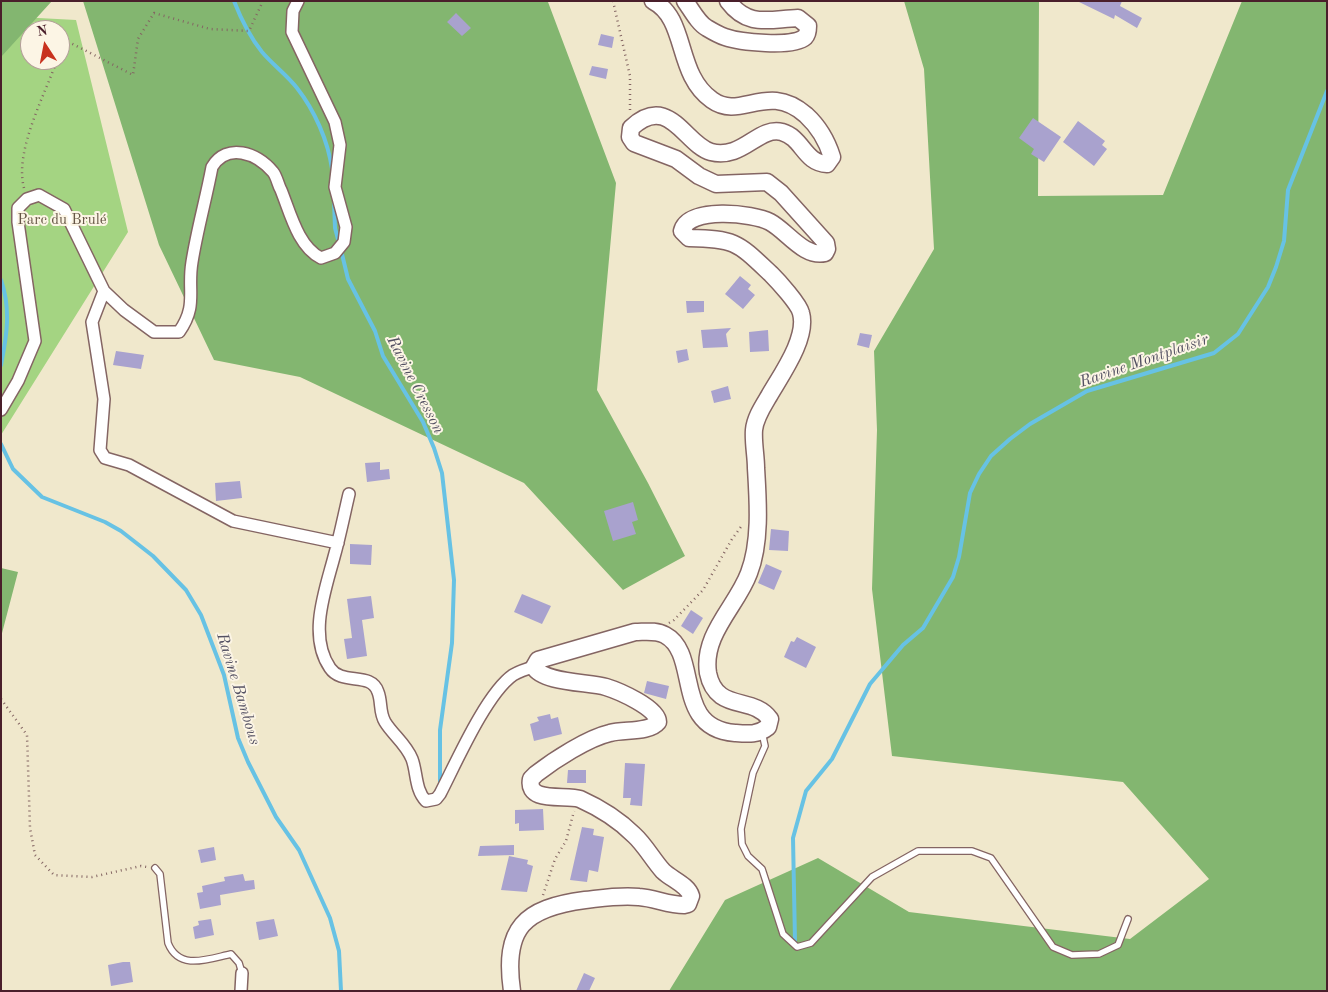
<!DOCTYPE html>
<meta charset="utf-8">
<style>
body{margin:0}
#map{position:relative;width:1328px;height:992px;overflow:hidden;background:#f0e8cc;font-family:"Old Standard TT",serif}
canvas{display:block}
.frame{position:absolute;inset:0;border:2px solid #4a1f2b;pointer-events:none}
.north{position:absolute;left:20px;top:20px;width:50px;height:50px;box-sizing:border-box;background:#fcf5e5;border:1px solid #b59f9b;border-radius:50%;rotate:349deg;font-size:14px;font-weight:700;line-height:20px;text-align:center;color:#4a1f2b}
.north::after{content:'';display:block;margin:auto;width:18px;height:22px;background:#c8321e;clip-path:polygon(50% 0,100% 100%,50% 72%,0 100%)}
</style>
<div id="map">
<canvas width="1328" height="992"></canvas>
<div class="frame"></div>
<div class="north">N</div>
</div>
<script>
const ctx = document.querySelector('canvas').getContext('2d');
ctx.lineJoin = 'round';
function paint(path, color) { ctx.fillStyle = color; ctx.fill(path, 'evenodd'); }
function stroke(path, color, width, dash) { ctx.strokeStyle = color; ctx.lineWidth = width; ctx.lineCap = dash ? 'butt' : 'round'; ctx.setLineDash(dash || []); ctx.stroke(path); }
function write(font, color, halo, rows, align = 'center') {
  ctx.font = font + ' "Old Standard TT",serif'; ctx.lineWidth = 4; ctx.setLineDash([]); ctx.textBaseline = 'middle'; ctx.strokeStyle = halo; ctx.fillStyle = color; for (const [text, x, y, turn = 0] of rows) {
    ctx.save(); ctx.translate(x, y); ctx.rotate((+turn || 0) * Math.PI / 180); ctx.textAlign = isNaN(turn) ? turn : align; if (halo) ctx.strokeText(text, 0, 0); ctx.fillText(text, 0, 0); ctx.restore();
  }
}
const green = new Path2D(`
 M 1,16 L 76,20 L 128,232 L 1,435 ZM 30,30 L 60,30 L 60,60 L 30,60 Z`);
const forest = new Path2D(`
 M 1,1 L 52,1 L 1,57 Z
 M 83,1 L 548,2 L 616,183 L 597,390 L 648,483 L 685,556 L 623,590 L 524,483 L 300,377 L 214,360 L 159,245 Z
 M 904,1 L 1039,1 L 1038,196 L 1163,195 L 1242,1 L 1327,1 L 1327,991 L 669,991 L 725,900 L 818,858 L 909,912 L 1130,939 L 1209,879 L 1123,782 L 892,756 L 872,589 L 877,430 L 874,351 L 934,249 L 924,69 Z
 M 1,568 L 18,572 L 1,637 Z`);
const stream = new Path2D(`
 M 234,1 C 241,19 250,37 262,52 C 273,65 287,75 297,88 C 315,111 328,141 332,169
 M 334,201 L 335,228 L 339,243
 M 341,250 L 348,279 L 375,331 L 383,356 L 423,422 L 434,448 L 442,473 L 454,580 L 452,643 L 440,730 L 440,785
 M 1,280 C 11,309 7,335 1,365
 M 1,444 L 13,469 L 42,497 L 105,522 L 121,531 L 153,556 L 186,590 L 201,615 L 224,675 L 238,738 L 248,762 L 276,817 L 299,850 L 330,918 L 339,951 L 341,991
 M 795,941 L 793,838 L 806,791 L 832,759 L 870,684 L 903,645 L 923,628 L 953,577 L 959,557 L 970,493 L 979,474 L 991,456 L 1010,439 L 1030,424 L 1087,391 L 1214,353 L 1238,334 L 1268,287 L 1276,267 L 1284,241 L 1288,190 L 1327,91`);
const building = new Path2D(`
 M 1077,1 L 1122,1 L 1120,6 L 1142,18 L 1137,28 L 1115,15 L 1114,19 Z
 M 456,13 L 471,28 L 462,36 L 447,22 Z
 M 601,34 L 614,37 L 612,48 L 598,45 Z
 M 592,66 L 608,69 L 606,79 L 589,75 Z
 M 1033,118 L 1061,137 L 1044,162 L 1031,154 L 1034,149 L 1019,138 Z
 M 1078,121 L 1105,141 L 1102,145 L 1107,149 L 1094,166 L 1063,142 Z
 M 740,276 L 751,285 L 748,289 L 755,295 L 743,309 L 725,294 Z
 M 686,301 L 704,301 L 704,312 L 687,313 Z
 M 731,328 L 726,334 L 728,347 L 703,348 L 701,330 Z
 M 768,330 L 769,351 L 750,352 L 749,332 Z
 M 860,333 L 872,335 L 869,348 L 857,345 Z
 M 687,349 L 689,360 L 678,363 L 676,351 Z
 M 116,351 L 144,355 L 141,369 L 113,365 Z
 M 728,386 L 731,399 L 714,403 L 711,391 Z
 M 380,462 L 380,470 L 389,469 L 390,479 L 367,482 L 365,463 Z
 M 240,481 L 242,498 L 216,501 L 215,483 Z
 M 633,502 L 638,520 L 632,522 L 636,534 L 613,541 L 604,511 Z
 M 771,529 L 789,531 L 788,551 L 769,550 Z
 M 350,544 L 372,545 L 371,565 L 350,564 Z
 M 766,564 L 782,571 L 774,590 L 758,583 Z
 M 522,594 L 551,606 L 542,624 L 514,612 Z
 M 371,596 L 374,618 L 362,620 L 367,656 L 347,659 L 344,639 L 352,638 L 347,599 Z
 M 691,610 L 703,618 L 693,634 L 681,626 Z
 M 797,637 L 816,647 L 806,668 L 784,657 L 791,641 L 794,642 Z
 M 647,681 L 669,686 L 666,699 L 644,693 Z
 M 550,714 L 551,719 L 558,717 L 562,734 L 534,741 L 530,724 L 539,721 L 537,717 Z
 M 625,763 L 645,764 L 642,806 L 630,805 L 631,798 L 623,798 Z
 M 568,770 L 586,770 L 586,783 L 567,783 Z
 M 543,809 L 544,830 L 519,831 L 519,823 L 515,824 L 515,810 Z
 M 582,827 L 594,829 L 593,835 L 604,837 L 598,872 L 589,870 L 587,882 L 570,880 Z
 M 514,845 L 514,855 L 478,856 L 480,846 Z
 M 214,847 L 216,860 L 201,863 L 198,850 Z
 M 509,856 L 528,860 L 527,864 L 533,866 L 527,892 L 501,890 Z
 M 243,874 L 245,881 L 254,880 L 255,889 L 220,895 L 221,905 L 200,909 L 197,893 L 203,892 L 202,886 L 225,881 L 224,877 Z
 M 211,919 L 214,935 L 195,939 L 193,927 L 199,925 L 198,921 Z
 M 274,919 L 278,936 L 259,940 L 256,922 Z
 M 123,962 L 130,962 L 133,982 L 111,986 L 108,965 Z
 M 584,973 L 595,978 L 589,991 L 576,991 Z`);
const path = new Path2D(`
 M 613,1 L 630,76 L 630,112
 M 60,48 L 63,39 L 133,75 L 138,39 L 154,13 L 210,29 L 249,31 L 263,1
 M 24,188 C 14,151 45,95 57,60
 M 669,623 L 674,620 L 703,590 L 732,539 L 743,524
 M 1,699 L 27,735 L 30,828 L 35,855 L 54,875 L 92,877 L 141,866 L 147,867
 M 543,895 L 555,859 L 566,841 L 574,811`);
const service = new Path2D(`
 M 762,732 L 765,746 L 753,773 L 741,829 L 742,844 L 748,856 L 762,869 L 783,934 L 797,947 L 811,943 L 872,877 L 918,851 L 972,851 L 991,858 L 1053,947 L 1072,955 L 1099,954 L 1118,945 L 1128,919
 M 155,868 L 160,874 L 168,943 C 179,971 208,959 231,954 L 239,963 L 242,973`);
const minor = new Path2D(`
 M 104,291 L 92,322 L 104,399 L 100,450 L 105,458 L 129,465 L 233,521 L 338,543
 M 1,410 L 18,381 L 35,341 L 18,222 L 18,208 L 27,199 L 39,195 L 64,209 L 104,291 L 124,310 L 154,332 L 179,332 C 198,305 187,291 192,262 C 197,230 206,199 212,167 C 227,142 257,153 273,172 C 277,177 278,185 281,190 C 290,212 298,247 321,258 L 335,253 L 344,242 L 346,227 L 335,187 L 340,145 L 335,122 L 292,32 L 293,11 L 298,1
 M 349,494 C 344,515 340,536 334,557 C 325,591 308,636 330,668 C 342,686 371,671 378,692 C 382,702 379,712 385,722 C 393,735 406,744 412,759 C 417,772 415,790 426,801 L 436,799 L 440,794 C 456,763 486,694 513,675 C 520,671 526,669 534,667
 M 241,991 L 242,973`);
const secondary = new Path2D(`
 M 685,1 C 691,9 698,23 707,28 C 712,31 719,35 725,37 C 739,42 793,48 805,37 C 808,34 808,30 808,26 L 798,18 C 769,19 748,28 728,1
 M 512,991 C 503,928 524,908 585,900 C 603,898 620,895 639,897 C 654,898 669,905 684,905 L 688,904 L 691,896 C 688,885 671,879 663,871 C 653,860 645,845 634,835 C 618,819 600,808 580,799 C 566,794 526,804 531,779 L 536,774 C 554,760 588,738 610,733 C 624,729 649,733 658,722 C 658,708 619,691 606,687 C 589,682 543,683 534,667 L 538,660 L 635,632 C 645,632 656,630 665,635 C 701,654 672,728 735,733 C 748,734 758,735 768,727 L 770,719 C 753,695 716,713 708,673 C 702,634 737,606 749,573 C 761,542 758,501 756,468 C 756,456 753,442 754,430 C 755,418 763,406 769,396 C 781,375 808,338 801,313 C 799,304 778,281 771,274 C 737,242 736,239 689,238 L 682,231 C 688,206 753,213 770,222 C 787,231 804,258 825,253 L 827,249 L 826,243 L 781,193 L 767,182 L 716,184 L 699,176 L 676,159 L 634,143 L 630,137 L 631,128 C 669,92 685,145 711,152 C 743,160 758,126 782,132 C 803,138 804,163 827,164 L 832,157 C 827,141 818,126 806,115 C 767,81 741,121 712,100 C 675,74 688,19 653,1`);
const parkNames = [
 ["Parc du Brulé",62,220]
];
const waterNames = [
 ["Ravine Montplaisir",1144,361,-19],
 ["Ravine Cresson",415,385,63],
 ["Ravine Bambous",238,689,73]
];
paint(green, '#a4d482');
paint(forest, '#83b670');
stroke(stream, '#67c2e4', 4);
paint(building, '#a9a2ce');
stroke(service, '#846563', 8);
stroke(minor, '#846563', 14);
stroke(secondary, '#846563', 19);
stroke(path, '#846563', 2.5, [1, 4]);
stroke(service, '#fff', 5.5);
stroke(minor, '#fff', 11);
stroke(secondary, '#fff', 16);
write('15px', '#655545', '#fcf5e5', parkNames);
write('italic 16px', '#535062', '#fcf5e5', waterNames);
</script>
